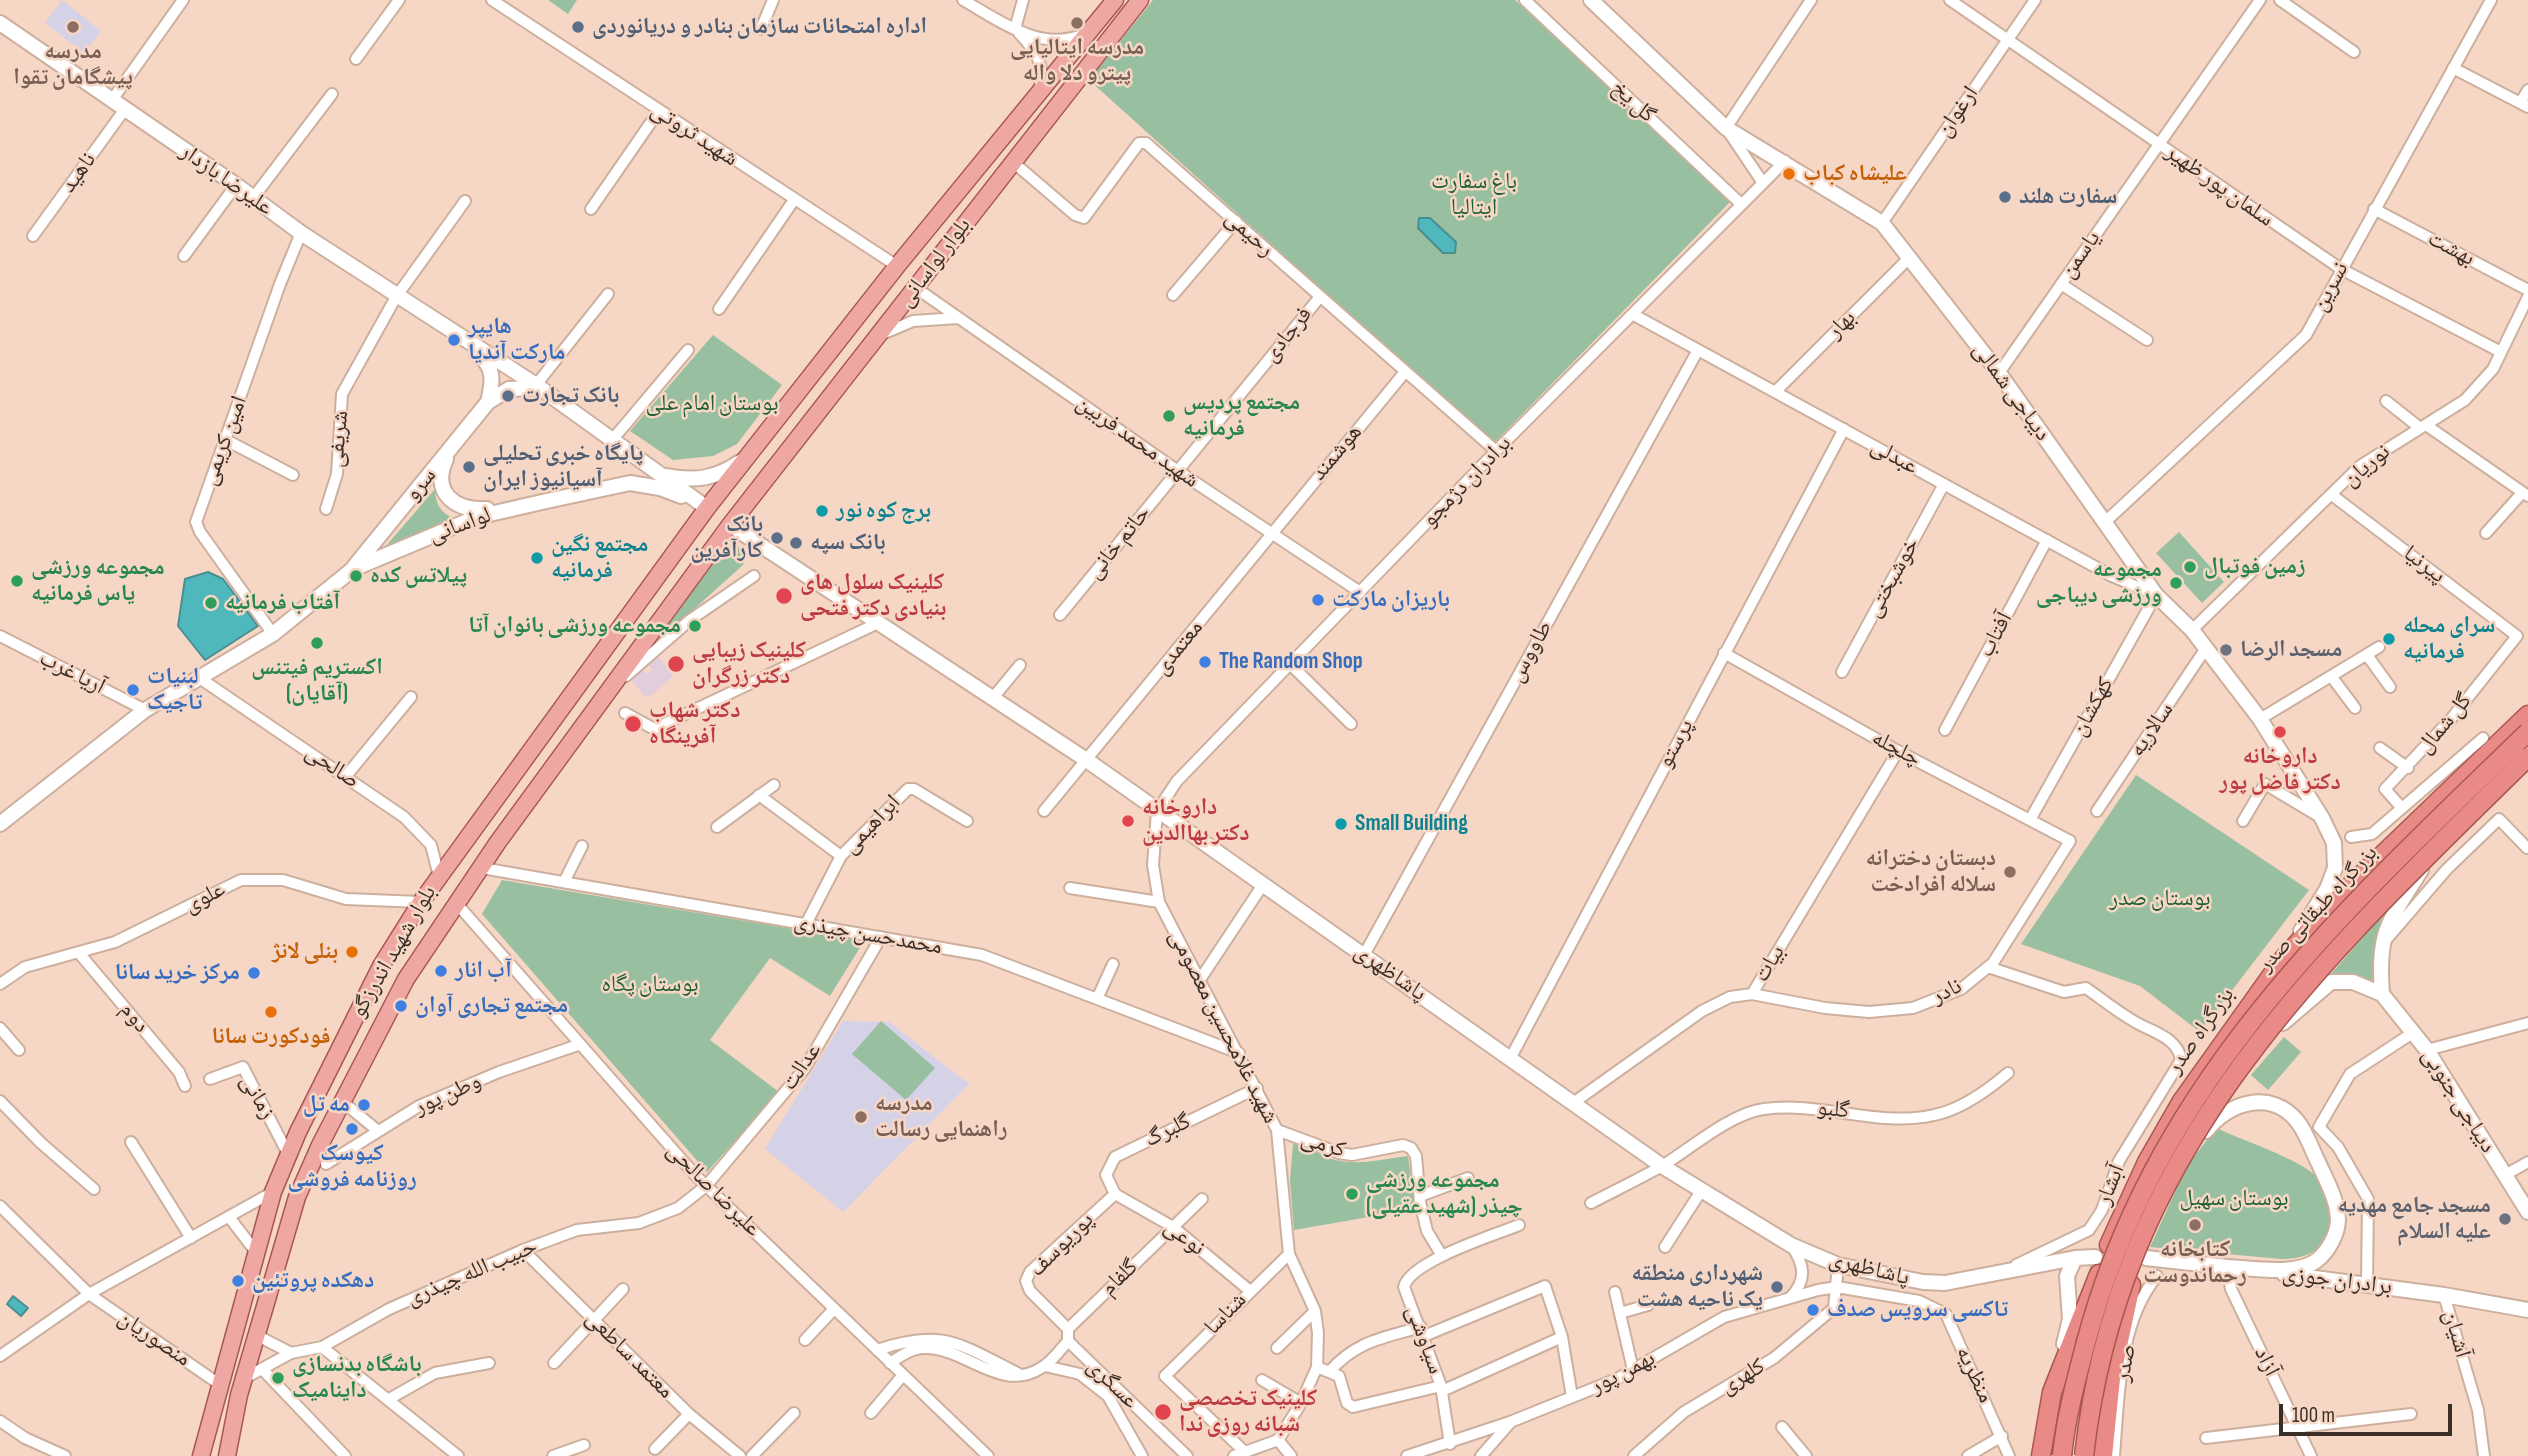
<!DOCTYPE html>
<meta charset="utf-8">
<style>
body{margin:0}
#map{position:relative;width:2528px;height:1456px;overflow:hidden;background:#f6d7c6;font-family:"Sofia Sans Condensed",sans-serif}
canvas{display:block}
.scale{position:absolute;left:2279px;top:1404px;width:173px;height:32px;box-sizing:border-box;border:4px solid #3a2e27;border-top:0;padding-left:9px;font-size:21px;line-height:24px;white-space:nowrap;color:#3a2e27;-webkit-text-stroke:5px #f6d7c6;paint-order:stroke}
</style>
<div id="map">
<canvas width="2528" height="1456"></canvas>
<div class="scale">100 m</div>
</div>
<script>
const ctx = document.querySelector('canvas').getContext('2d');
ctx.lineJoin = 'round';
function paint(path, color) { ctx.fillStyle = color; ctx.fill(path, 'evenodd'); }
function stroke(path, color, width, dash) { ctx.strokeStyle = color; ctx.lineWidth = width; ctx.lineCap = dash ? 'butt' : 'round'; ctx.setLineDash(dash || []); ctx.stroke(path); }
function write(font, color, halo, rows, align = 'center') {
  ctx.font = font + ' "Sofia Sans Condensed","Noto Naskh Arabic",sans-serif'; ctx.lineWidth = 5; ctx.setLineDash([]); ctx.textBaseline = 'middle'; ctx.strokeStyle = halo; ctx.fillStyle = color; for (const [text, x, y, turn = 0] of rows) {
    ctx.save(); ctx.translate(x, y); ctx.rotate((+turn || 0) * Math.PI / 180); ctx.textAlign = isNaN(turn) ? turn : align; if (halo) ctx.strokeText(text, 0, 0); ctx.fillText(text, 0, 0); ctx.restore();
  }
}
const commercial = new Path2D(`
 M 657,655 L 674,675 L 652,695 L 645,697 L 630,678 L 641,668 L 646,674 L 652,670 L 647,662 Z`);
const education = new Path2D(`
 M 62,0 L 101,31 L 84,53 L 45,23 Z
 M 843,1021 L 889,1022 L 969,1084 L 843,1212 L 765,1149 Z`);
const green = new Path2D(`
 M 548,0 L 577,0 L 568,14 Z
 M 1153,0 L 1515,0 L 1731,201 L 1493,444 L 1089,80 Z
 M 713,335 L 782,385 L 737,444 L 713,456 L 673,460 L 630,431 Z
 M 435,489 C 435,506 443,516 460,520 L 374,560 Z
 M 2179,532 L 2224,582 L 2202,603 L 2156,553 Z
 M 734,546 L 743,549 L 746,554 L 743,565 L 654,645 L 719,555 Z
 M 2136,775 L 2309,890 L 2200,1032 L 2140,986 L 2021,944 Z
 M 502,880 L 864,941 L 830,996 L 770,958 L 710,1040 L 779,1092 L 707,1172 L 482,914 Z
 M 2382,916 L 2373,953 L 2378,986 C 2361,975 2348,970 2329,976 Z
 M 881,1021 L 935,1068 L 906,1100 L 852,1054 Z
 M 2284,1037 L 2301,1052 L 2268,1090 L 2251,1075 Z
 M 2216,1128 C 2242,1140 2294,1157 2315,1175 C 2330,1188 2334,1218 2327,1236 C 2319,1254 2300,1259 2281,1259 L 2150,1247 L 2187,1166 Z
 M 1293,1144 C 1308,1144 1316,1153 1329,1158 C 1354,1167 1383,1159 1408,1156 L 1415,1209 L 1294,1230 L 1290,1180 Z`);
const water = new Path2D(`
 M 1419,218 L 1430,218 L 1456,242 L 1455,253 L 1443,253 L 1418,228 Z
 M 208,572 L 223,579 L 258,626 L 205,660 L 178,626 L 185,579 Z
 M 13,1296 L 28,1308 L 21,1316 L 7,1304 Z`);
const minor = new Path2D(`
 M 492,0 L 897,266
 M 963,0 C 1000,21 1041,53 1084,34
 M 1525,0 L 1741,204
 M 1950,0 L 2341,269 L 2501,352
 M 2280,0 L 2354,52
 M 761,29 L 773,0
 M 1015,29 L 1023,0
 M 1019,33 C 1036,51 1046,65 1039,90
 M 356,59 L 399,0
 M 2453,68 L 2528,107
 M 112,100 L 183,0
 M 2520,103 L 2528,90
 M 1013,162 L 1075,215 L 1084,218 L 1139,143 L 1146,143 L 1496,451
 M 1763,183 L 1726,128 L 1811,0
 M 253,198 L 332,94
 M 591,209 L 658,112
 M 2374,209 L 2528,290
 M 1882,223 L 2035,0
 M 33,236 L 125,109
 M 184,256 L 236,185
 M 2061,284 L 2147,340
 M 916,288 L 1178,471 L 1360,592
 M 1173,295 L 1236,221
 M 719,309 L 794,200
 M 1634,315 L 2112,576 L 2156,595 L 2031,818
 M 880,335 L 913,321 L 958,318
 M 1999,373 L 2260,0
 M 536,385 L 608,294
 M 1775,392 L 1909,258
 M 2386,401 L 2420,428
 M 2426,425 L 2528,496
 M 613,439 L 688,350
 M 226,440 L 293,475
 M 2332,495 L 2517,636
 M 326,509 L 337,474 L 342,394 L 396,297 L 465,201
 M 2105,522 L 2306,335 L 2491,0
 M 2486,533 L 2522,493
 M 1060,615 L 1319,298
 M 2192,630 L 2360,466 L 2465,400 L 2493,369 L 2528,297
 M 273,634 L 200,532 L 196,522 L 280,284 L 301,233
 M 0,636 L 145,710
 M 2367,655 L 2390,687
 M 1290,664 L 1351,724
 M 1842,672 L 1944,484
 M 626,676 L 690,620 L 754,576
 M 2331,676 L 2355,708
 M 201,679 L 404,817 L 431,845 L 439,876
 M 992,699 L 1020,665
 M 625,713 L 654,729 L 878,623
 M 2260,719 L 2379,647
 M 1945,730 L 2047,540
 M 2380,748 L 2408,768
 M 346,776 L 411,697
 M 759,795 L 841,856
 M 2401,807 L 2385,789 L 2451,719 L 2517,636
 M 1044,811 L 1405,372
 M 2097,811 L 2206,648
 M 2243,821 L 2265,784 L 2320,817
 M 717,827 L 774,785
 M 2351,837 L 2372,834 L 2483,738
 M 482,868 L 982,955 L 1239,1053
 M 564,882 L 582,846
 M 1070,888 L 1159,902
 M 458,905 L 697,1177 L 988,1456
 M 806,924 L 841,856 L 908,789 L 914,789 L 967,821
 M 2385,941 L 2447,869 L 2499,819 L 2527,848
 M 79,953 L 179,1072 L 185,1086
 M 1364,955 L 1698,350
 M 1988,967 L 2064,992 L 2086,988 C 2103,1000 2119,1013 2137,1023 C 2153,1032 2178,1038 2181,1060 L 2119,1161 L 2102,1210 L 2089,1230 L 2016,1265
 M 1201,978 L 1262,886
 M 0,984 L 25,967 L 115,942 L 241,880 L 283,880 L 346,899 L 421,902
 M 1752,994 L 1898,751
 M 1097,999 L 1113,964
 M 0,1028 L 19,1050
 M 2427,1050 L 2528,1023
 M 1510,1059 L 1844,429
 M 210,1079 L 243,1067 L 288,1154
 M 0,1101 L 41,1143 L 94,1189
 M 343,1102 L 378,1131
 M 1573,1103 L 1702,1011 L 1730,997 L 1752,994 L 1825,1008 L 1869,1012 L 1913,1008 L 1961,989 L 1993,963 L 2070,841 L 1898,751 L 1724,653
 M 1277,1130 L 1339,1153 L 1352,1155 L 1403,1145 L 1411,1148 L 1416,1156 L 1420,1202 L 1427,1231 L 1442,1256
 M 131,1142 L 191,1238
 M 326,1164 L 419,1106 L 499,1072 L 578,1045
 M 2505,1175 L 2528,1162
 M 1115,1194 L 1106,1175 L 1115,1157 L 1257,1088
 M 1115,1194 L 1173,1227 L 1249,1290
 M 1420,1196 L 1468,1178
 M 1591,1203 C 1614,1191 1639,1179 1662,1166 C 1690,1149 1731,1113 1764,1109 C 1821,1101 1879,1128 1934,1115 C 1960,1110 1988,1090 2008,1073
 M 0,1206 L 89,1294 L 219,1384
 M 229,1217 L 256,1252
 M 1665,1247 L 1701,1191
 M 523,1250 L 689,1414 L 740,1456
 M 2227,1267 L 2231,1289 L 2311,1456
 M 2367,1285 L 2368,1199 L 2338,1147 L 2319,1127 L 2350,1074 L 2414,1032
 M 1615,1292 L 1633,1370
 M 2444,1295 L 2478,1410 L 2484,1456
 M 1790,1298 C 1807,1280 1805,1265 1791,1245
 M 1620,1313 L 1648,1305
 M 1068,1329 L 1030,1291 L 1026,1281 L 1030,1272 L 1115,1194
 M 1068,1329 L 1202,1199
 M 256,1335 L 291,1353
 M 1424,1336 L 1545,1286 L 1562,1337 L 1572,1397
 M 805,1340 L 834,1309
 M 1068,1341 L 1187,1456
 M 322,1347 L 458,1456
 M 1277,1348 L 1315,1311
 M 877,1350 C 943,1327 961,1345 1019,1374
 M 0,1356 L 89,1294 L 273,1192
 M 554,1363 L 623,1289
 M 890,1363 C 901,1356 912,1348 924,1348 C 966,1347 1000,1394 1041,1368 C 1052,1362 1060,1350 1068,1341 L 1068,1329
 M 1045,1366 L 1080,1374 L 1108,1396 L 1142,1456
 M 1317,1367 L 1339,1376 L 1347,1403 L 1353,1407 L 1441,1386
 M 263,1370 L 345,1456
 M 1329,1372 C 1356,1341 1383,1338 1421,1327
 M 243,1379 L 291,1353 L 322,1347 L 389,1309 L 523,1250 L 577,1230 L 639,1223 L 678,1208 L 706,1186 L 805,1068 L 881,937
 M 1262,1380 L 1301,1403
 M 1442,1391 L 1562,1337
 M 389,1399 L 435,1373 L 489,1363
 M 871,1413 L 903,1375
 M 0,1421 L 25,1438 L 65,1456
 M 1782,1427 L 1806,1456
 M 2206,1438 L 2411,1414
 M 1278,1440 L 1301,1403 L 1317,1367 L 1318,1333 L 1315,1311 L 1289,1254 L 1277,1130 L 1159,902 L 1153,865 L 1157,811 L 1177,781 L 1496,451 L 1785,161
 M 1278,1440 L 1291,1456
 M 1450,1444 L 1441,1386 L 1404,1287 C 1410,1261 1495,1235 1519,1225
 M 655,1449 L 689,1414
 M 1245,1452 L 1165,1376 L 1289,1254
 M 553,1456 L 584,1445
 M 752,1456 L 794,1413
 M 1234,1456 L 1278,1440
 M 1407,1456 L 1510,1422 L 1617,1379 L 1724,1317 L 1818,1290 L 1837,1287 L 1919,1301 L 1946,1314 L 2009,1456
 M 1481,1456 L 1509,1424
 M 1634,1456 L 1684,1412 L 1774,1358 L 1834,1308 L 1838,1265
 M 1968,1456 L 2002,1436
 M 2114,1456 C 2119,1397 2118,1323 2157,1276`);
const secondary = new Path2D(`
 M 1591,0 L 1726,128 L 1882,223 L 1999,373 L 2156,595 L 2192,630 L 2260,719 L 2322,818 L 2334,843 L 2335,868 L 2327,889 L 2301,931
 M 0,23 L 236,185 L 301,233 L 536,385 L 707,508
 M 477,354 C 495,366 493,382 488,402
 M 446,459 C 431,492 454,511 487,509
 M 667,476 C 695,482 717,478 740,462
 M 730,525 L 1088,761 L 1662,1166 L 1791,1245 L 1838,1265 L 1923,1282 L 1945,1283 L 2075,1258 L 2095,1257
 M 354,567 L 488,402 L 509,389 L 538,388
 M 0,824 L 145,710 L 273,634 L 353,569 L 477,517 L 542,502 L 630,483 L 660,488 L 681,496
 M 2382,994 C 2377,930 2389,922 2421,870
 M 2283,1023 L 2331,982 L 2353,982 L 2382,994 L 2427,1050 L 2528,1212
 M 2206,1131 C 2229,1102 2271,1089 2297,1121 C 2307,1133 2312,1151 2319,1164 C 2327,1182 2337,1199 2338,1219 C 2338,1234 2328,1252 2316,1261 C 2295,1276 2252,1268 2227,1267
 M 2146,1258 L 2236,1268
 M 2284,1274 L 2444,1295 L 2528,1310
 M 2064,1344 L 2070,1319 L 2067,1276 L 2075,1258`);
const primary = new Path2D(`
 M 201,1456 L 273,1192 L 298,1132 L 381,966 L 421,902 L 707,508 L 897,266 L 1115,0
 M 227,1456 L 239,1395 L 297,1197 L 320,1145 L 406,979 L 498,842 L 730,525 L 1140,0`);
const trunk = new Path2D(`
 M 2109,1245 L 2147,1162 L 2182,1101 L 2284,958 L 2348,888 L 2528,715
 M 2041,1456 L 2052,1392 L 2099,1274
 M 2103,1456 L 2111,1378 L 2131,1285`);
const trunkBridge = new Path2D(`
 M 2062,1456 C 2066,1417 2076,1380 2086,1342 C 2156,1080 2341,913 2528,732
 M 2084,1456 C 2119,1145 2318,963 2528,757`);
const markers = [
 [1077,23,7,"#8d6e63"],
 [73,27,7,"#8d6e63"],
 [578,27,7,"#5c6f8a"],
 [1789,174,7,"#e8710a"],
 [2005,197,7,"#5c6f8a"],
 [454,340,7,"#3f7fe0"],
 [508,396,7,"#5c6f8a"],
 [1169,416,7,"#2e9e5b"],
 [469,467,7,"#5c6f8a"],
 [822,511,7,"#0f9aa8"],
 [777,538,7,"#5c6f8a"],
 [796,543,7,"#5c6f8a"],
 [537,558,7,"#0f9aa8"],
 [2190,567,7,"#2e9e5b"],
 [356,576,7,"#2e9e5b"],
 [17,581,7,"#2e9e5b"],
 [2176,583,7,"#2e9e5b"],
 [784,596,9,"#e0444e"],
 [1318,600,7,"#3f7fe0"],
 [211,603,7,"#2e9e5b"],
 [695,626,7,"#2e9e5b"],
 [2389,639,7,"#0f9aa8"],
 [317,643,7,"#2e9e5b"],
 [2226,650,7,"#6b7280"],
 [1205,662,7,"#3f7fe0"],
 [676,664,9,"#e0444e"],
 [133,690,7,"#3f7fe0"],
 [633,724,9,"#e0444e"],
 [2280,732,7,"#e0444e"],
 [1128,821,7,"#e0444e"],
 [1341,824,7,"#0f9aa8"],
 [2010,872,7,"#8d6e63"],
 [352,952,7,"#e8710a"],
 [441,971,7,"#3f7fe0"],
 [254,973,7,"#3f7fe0"],
 [401,1006,7,"#3f7fe0"],
 [271,1012,7,"#e8710a"],
 [364,1105,7,"#3f7fe0"],
 [861,1117,7,"#8d6e63"],
 [352,1129,7,"#3f7fe0"],
 [1352,1194,7,"#2e9e5b"],
 [2505,1219,7,"#6b7280"],
 [2195,1225,7,"#8d6e63"],
 [238,1281,7,"#3f7fe0"],
 [1777,1287,7,"#5c6f8a"],
 [1813,1310,7,"#3f7fe0"],
 [278,1378,7,"#2e9e5b"],
 [1163,1412,9,"#e0444e"]
];
const serviceNames = [
 ["اداره امتحانات سازمان بنادر و دریانوردی",592,27],
 ["سفارت هلند",2019,197],
 ["بانک تجارت",522,396],
 ["پایگاه خبری تحلیلی",483,454],
 ["آسیانیوز ایران",483,480],
 ["بانک",763,525,"right"],
 ["کارآفرین",763,551,"right"],
 ["بانک سپه",810,543],
 ["شهرداری منطقه",1763,1274,"right"],
 ["یک ناحیه هشت",1763,1300,"right"]
];
const educationNames = [
 ["مدرسه ایتالیایی",1077,48],
 ["پیترو دلا واله",1077,74],
 ["مدرسه",73,52],
 ["پیشگامان تقوا",73,78],
 ["دبستان دخترانه",1996,859,"right"],
 ["سلاله افرادخت",1996,885,"right"],
 ["مدرسه",875,1104,"left"],
 ["راهنمایی رسالت",875,1130,"left"],
 ["کتابخانه",2195,1250],
 ["رحماندوست",2195,1276]
];
const streetNames = [
 ["گل یخ",1633,102,43],
 ["ارغوان",1958,112,-56],
 ["شهید ثروتی",694,135,33],
 ["ناهید",79,173,-54],
 ["علیرضا بازدار",226,180,35],
 ["سلمان پور ظهیر",2219,186,35],
 ["رحیمی",1249,234,42],
 ["بهشت",2451,249,28],
 ["یاسمن",2081,255,-55],
 ["بلوار لواسانی",935,263,-53],
 ["نسرین",2331,287,-62],
 ["بهار",1842,325,-45],
 ["فرجادی",1288,335,-51],
 ["دیباجی شمالی",2011,392,54],
 ["شریفی",339,439,-85],
 ["امین کریمی",225,441,-70],
 ["شهید محمد فربین",1137,442,35],
 ["هوشمند",1337,453,-50],
 ["عبدلی",1894,457,29],
 ["نوریان",2367,466,-39],
 ["برادران دژمجو",1467,482,-46],
 ["سرو",421,485,-51],
 ["لواسانی",460,526,-20],
 ["حاتم خانی",1119,543,-51],
 ["پیرنیا",2424,565,37],
 ["خوشبختی",1893,578,-61],
 ["آفتاب",1996,635,-62],
 ["معتمدی",1179,648,-51],
 ["طاووس",1531,652,-61],
 ["آریا غرب",72,673,27],
 ["کهکشان",2093,707,-61],
 ["گل شمال",2445,724,-50],
 ["سالاریه",2152,730,-56],
 ["پرستو",1676,744,-62],
 ["چلچله",1896,749,28],
 ["صالحی",332,767,34],
 ["ابراهیمی",872,825,-46],
 ["علوی",205,898,-27],
 ["بزرگراه طبقاتی صدر",2318,909,-47],
 ["محمدحسن چیذری",868,935,10],
 ["بلوار شهید اندرزگو",394,952,-60],
 ["بیات",1770,964,-59],
 ["پاشاظهری",1390,973,35],
 ["نادر",1947,992,-26],
 ["دوم",134,1018,50],
 ["شهید غلامحسین معصومی",1223,1027,63],
 ["بزرگراه صدر",2201,1031,-55],
 ["عدالت",802,1067,-55],
 ["وطن پور",448,1095,-24],
 ["زمانی",257,1097,60],
 ["دیباجی جنوبی",2458,1101,58],
 ["گلبو",1833,1110,6],
 ["گلبرگ",1168,1131,-26],
 ["کرمی",1323,1145,17],
 ["آبشار",2111,1185,-68],
 ["علیرضا صالحی",713,1190,45],
 ["نوعی",1184,1238,37],
 ["پوریوسف",1062,1245,-45],
 ["پاشاظهری",1869,1269,14],
 ["حبیب الله چیذری",472,1273,-23],
 ["گلفام",1120,1278,-44],
 ["برادران جوزی",2337,1281,7],
 ["شناسا",1226,1314,-46],
 ["آشیان",2456,1334,74],
 ["منصوریان",154,1339,34],
 ["سیاوشی",1424,1340,70],
 ["معتمد ساطعی",629,1355,45],
 ["آزاد",2266,1362,64],
 ["صدر",2126,1363,-79],
 ["بهمن پور",1623,1373,-27],
 ["منظریه",1974,1375,65],
 ["کلهری",1743,1377,-31],
 ["عسگری",1112,1384,44]
];
const foodNames = [
 ["علیشاه کباب",1803,174],
 ["بنلی لانژ",338,952,"right"],
 ["فودکورت سانا",271,1037,"center"]
];
const parkNames = [
 ["باغ سفارت",1474,182],
 ["ایتالیا",1474,208],
 ["بوستان امام علی",712,404],
 ["بوستان صدر",2160,899],
 ["بوستان پگاه",650,985],
 ["بوستان سهیل",2234,1199]
];
const shopNames = [
 ["هایپر",468,327],
 ["مارکت آندیا",468,353],
 ["باریزان مارکت",1332,600],
 ["The Random Shop",1219,662],
 ["لبنیات",147,677],
 ["تاجیک",147,703],
 ["آب انار",455,971],
 ["مرکز خرید سانا",240,973,"right"],
 ["مجتمع تجاری آوان",415,1006],
 ["مه تل",350,1105,"right"],
 ["کیوسک",352,1154,"center"],
 ["روزنامه فروشی",352,1180,"center"],
 ["دهکده پروتئین",252,1281],
 ["تاکسی سرویس صدف",1827,1310]
];
const leisureNames = [
 ["مجتمع پردیس",1183,403],
 ["فرمانیه",1183,429],
 ["زمین فوتبال",2204,567],
 ["مجموعه ورزشی",31,568],
 ["یاس فرمانیه",31,594],
 ["مجموعه",2162,570,"right"],
 ["ورزشی دیباجی",2162,596,"right"],
 ["پیلاتس کده",370,576],
 ["آفتاب فرمانیه",225,603],
 ["مجموعه ورزشی بانوان آتا",681,626,"right"],
 ["اکستریم فیتنس",317,668,"center"],
 ["(آقایان)",317,694,"center"],
 ["مجموعه ورزشی",1366,1181],
 ["چیذر (شهید عقیلی)",1366,1207],
 ["باشگاه بدنسازی",292,1365],
 ["داینامیک",292,1391]
];
const cultureNames = [
 ["برج کوه نور",836,511],
 ["مجتمع نگین",551,545],
 ["فرمانیه",551,571],
 ["سرای محله",2403,626],
 ["فرمانیه",2403,652],
 ["Small Building",1355,824]
];
const healthNames = [
 ["کلینیک سلول های",800,583],
 ["بنیادی دکتر فتحی",800,609],
 ["کلینیک زیبایی",692,651],
 ["دکتر زرگران",692,677],
 ["دکتر شهاب",649,711],
 ["آفرینگاه",649,737],
 ["داروخانه",2280,757,"center"],
 ["دکتر فاضل پور",2280,783,"center"],
 ["داروخانه",1142,808],
 ["دکتر بهاالدین",1142,834],
 ["کلینیک تخصصی",1179,1399],
 ["شبانه روزی ندا",1179,1425]
];
const worshipNames = [
 ["مسجد الرضا",2240,650],
 ["مسجد جامع مهدیه",2491,1206,"right"],
 ["علیه السلام",2491,1232,"right"]
];
paint(commercial, '#e2cddc');
paint(education, '#d5d1e7');
paint(green, '#98bf9f');
paint(water, '#4fb8bd');
stroke(water, '#498f90', 2);
stroke(minor, '#cdaf9e', 14);
stroke(secondary, '#cdaf9e', 18);
stroke(primary, '#a85751', 19);
stroke(trunk, '#a85751', 21);
stroke(minor, '#fff', 10);
stroke(secondary, '#fff', 14);
stroke(primary, '#efa7a4', 16);
stroke(trunk, '#ea8a86', 18);
stroke(trunkBridge, '#a85751', 21, []);
stroke(trunkBridge, '#ea8a86', 18);
for (const [x, y, r, color] of markers) { const dot = new Path2D(); dot.arc(x, y, r, 0, 2 * Math.PI); ctx.fillStyle = color; ctx.fill(dot); stroke(dot, '#f6d7c6', 2.5); }
write('bold 23px', '#4e5e75', '#f6d7c6', serviceNames, 'left');
write('bold 23px', '#785e54', '#f6d7c6', educationNames);
write('23px', '#3a2e27', '#f6d7c6', streetNames);
write('bold 23px', '#c56008', '#f6d7c6', foodNames, 'left');
write('23px', '#1c6032', '#f6d7c6', parkNames);
write('bold 23px', '#366cbe', '#f6d7c6', shopNames, 'left');
write('bold 23px', '#27864d', '#f6d7c6', leisureNames, 'left');
write('bold 23px', '#0d838f', '#f6d7c6', cultureNames, 'left');
write('bold 23px', '#be3a42', '#f6d7c6', healthNames, 'left');
write('bold 23px', '#5b616d', '#f6d7c6', worshipNames, 'left');
</script>
